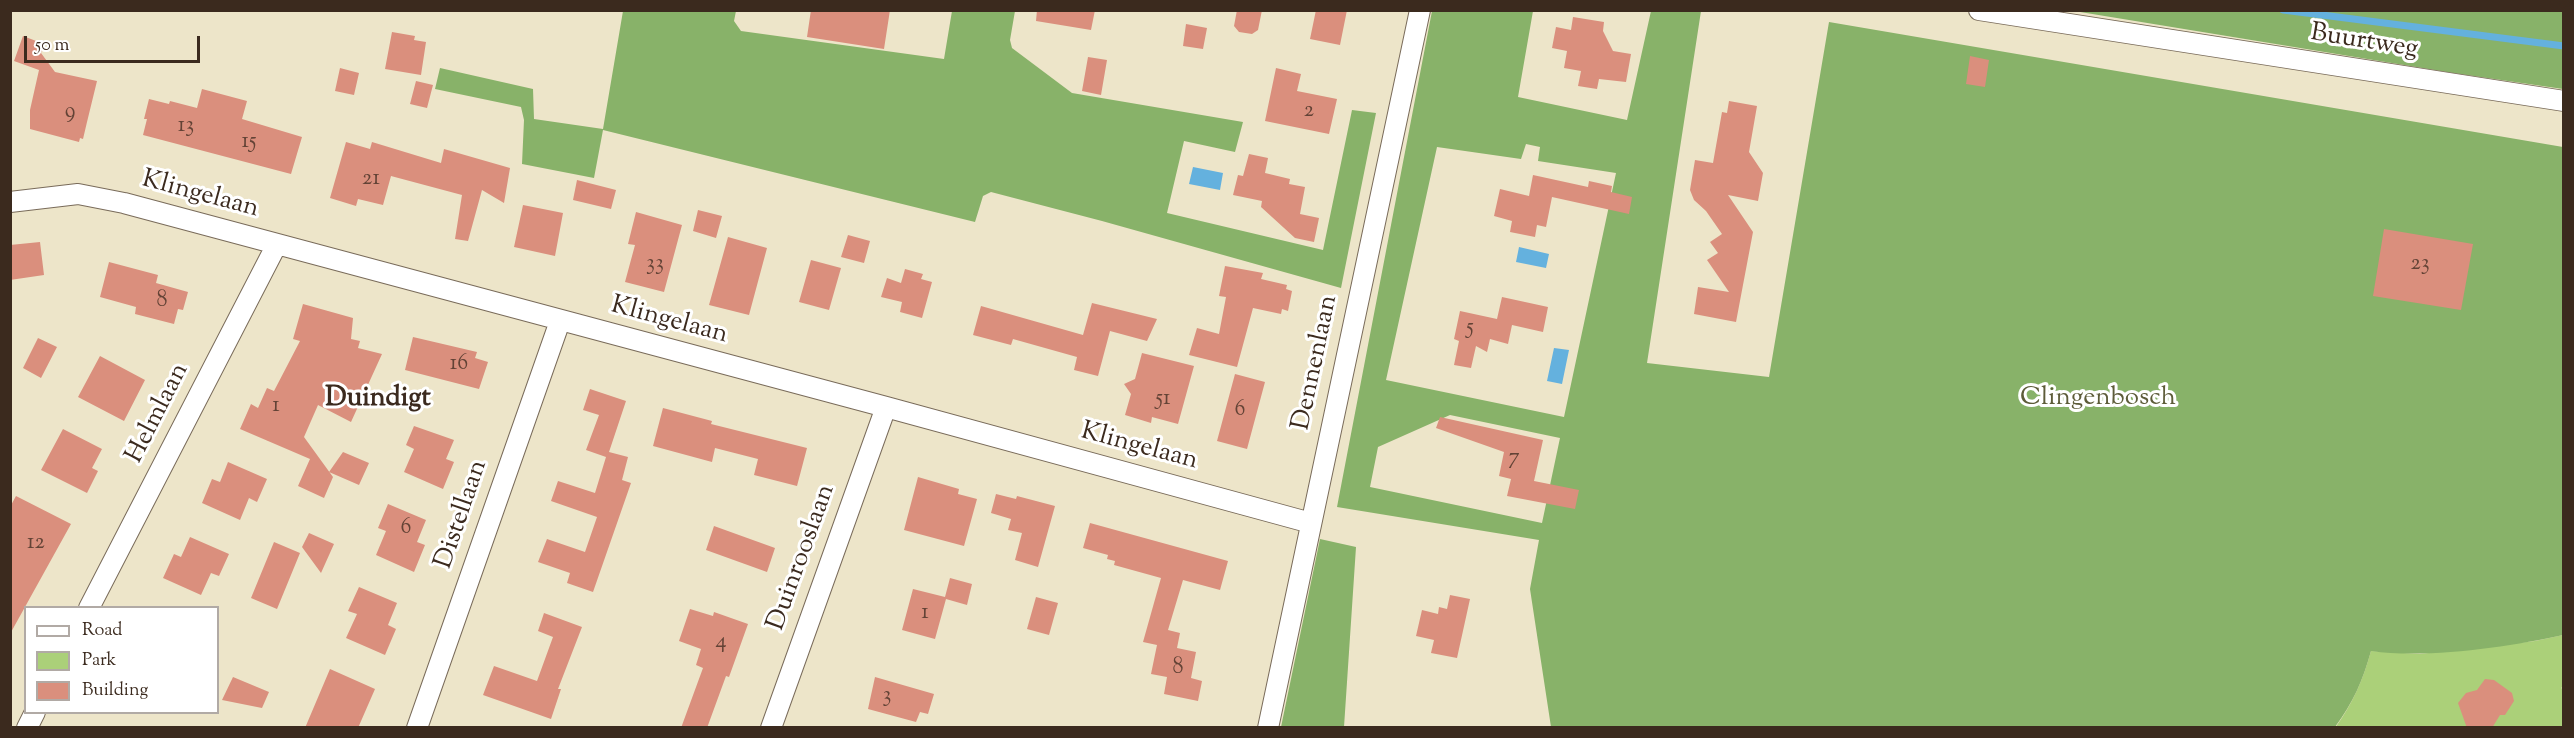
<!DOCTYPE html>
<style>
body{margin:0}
#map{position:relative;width:2574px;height:738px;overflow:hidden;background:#ede5c9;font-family:"Sorts Mill Goudy",serif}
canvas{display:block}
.frame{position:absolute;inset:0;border:12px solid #3b2a1e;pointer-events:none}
.legend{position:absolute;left:24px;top:606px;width:195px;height:108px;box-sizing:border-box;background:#fff;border:2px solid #b1aaa5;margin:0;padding:8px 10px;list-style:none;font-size:18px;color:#3b2a1e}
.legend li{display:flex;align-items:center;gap:12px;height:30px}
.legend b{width:30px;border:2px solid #b1aaa5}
.scale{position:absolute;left:24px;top:36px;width:176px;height:27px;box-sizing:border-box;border:3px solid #3b2a1e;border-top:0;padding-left:8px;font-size:18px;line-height:21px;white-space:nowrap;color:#3b2a1e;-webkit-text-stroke:4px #fff;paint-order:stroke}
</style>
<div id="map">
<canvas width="2574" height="738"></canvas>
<div class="frame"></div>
<ul class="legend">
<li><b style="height:8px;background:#fff"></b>Road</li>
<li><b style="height:16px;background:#abd079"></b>Park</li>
<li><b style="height:16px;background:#da8f7d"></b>Building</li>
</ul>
<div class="scale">50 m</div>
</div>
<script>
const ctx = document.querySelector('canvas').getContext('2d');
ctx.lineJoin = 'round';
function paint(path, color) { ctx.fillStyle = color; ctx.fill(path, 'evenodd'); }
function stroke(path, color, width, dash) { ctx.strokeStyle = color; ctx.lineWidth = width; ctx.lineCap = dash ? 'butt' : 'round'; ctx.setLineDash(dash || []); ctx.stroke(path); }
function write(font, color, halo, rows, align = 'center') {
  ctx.font = font + ' "Sorts Mill Goudy",serif'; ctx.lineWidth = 6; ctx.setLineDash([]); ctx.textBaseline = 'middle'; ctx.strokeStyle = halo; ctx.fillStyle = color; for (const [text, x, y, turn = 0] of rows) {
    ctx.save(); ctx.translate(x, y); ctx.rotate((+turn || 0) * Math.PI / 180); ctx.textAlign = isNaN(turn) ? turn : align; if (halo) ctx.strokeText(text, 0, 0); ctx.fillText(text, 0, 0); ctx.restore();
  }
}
const green = new Path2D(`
 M 2563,635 L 2564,686 L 2561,688 L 2563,689 L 2563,727 L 2335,728 C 2353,703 2363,680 2371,651 L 2420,654 L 2535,641 Z`);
const forest = new Path2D(`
 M 623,11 L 736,11 L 734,21 L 741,31 L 944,59 L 952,11 L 1015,11 L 1010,40 L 1012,48 L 1072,93 L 1243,122 L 1235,152 L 1184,141 L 1167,213 L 1323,250 L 1352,110 L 1376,113 L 1341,288 L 1102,221 L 991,192 L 983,196 L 975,222 L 603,130 L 594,178 L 522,164 L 524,120 L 521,107 L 435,89 L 440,68 L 533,89 L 534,119 L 603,129 Z
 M 1432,11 L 1533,11 L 1518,97 L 1627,120 L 1651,11 L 1701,11 L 1647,363 L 1769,377 L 1829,22 L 2563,147 L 2563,635 C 2509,647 2426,659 2371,651 C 2363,680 2353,703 2335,727 L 1551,727 L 1530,589 L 1539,540 L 1337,507 ZM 1526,144 L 1540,147 L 1538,161 L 1616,173 L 1564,417 L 1386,380 L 1437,147 L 1521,159 ZM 1450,415 L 1560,438 L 1542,523 L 1370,487 L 1378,447 Z
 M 2074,11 L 2563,11 L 2563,89 L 2453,73 Z
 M 1320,539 L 1356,547 L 1344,727 L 1281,727 Z`);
const water = new Path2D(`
 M 1193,167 L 1223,173 L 1220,190 L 1189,184 Z
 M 1519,247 L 1549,254 L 1546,268 L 1516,262 Z
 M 1554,348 L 1569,350 L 1562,384 L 1547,381 Z`);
const stream = new Path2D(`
 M 2283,10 L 2564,46`);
const building = new Path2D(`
 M 811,10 L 890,10 L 884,49 L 807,37 Z
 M 1037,10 L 1095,10 L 1091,30 L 1036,21 Z
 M 1237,10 L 1262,10 L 1258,30 L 1252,34 L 1239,32 L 1234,26 Z
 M 1316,10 L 1347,10 L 1340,45 L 1310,39 Z
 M 1573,17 L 1604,22 L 1603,31 L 1613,51 L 1631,54 L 1626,82 L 1599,79 L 1597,89 L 1578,86 L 1581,71 L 1564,68 L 1567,51 L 1552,48 L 1556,27 L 1571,30 Z
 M 1186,24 L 1207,28 L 1203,49 L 1183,46 Z
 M 392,32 L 415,36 L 414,40 L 426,42 L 421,75 L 385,69 Z
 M 23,36 L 44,44 L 41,53 L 55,72 L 97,81 L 87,122 L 83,139 L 80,138 L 79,142 L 30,129 L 30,110 L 39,70 L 14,61 Z
 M 1970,56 L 1989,60 L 1985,87 L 1966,84 Z
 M 1088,57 L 1107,60 L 1101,95 L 1082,91 Z
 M 340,68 L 359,73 L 354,95 L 335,91 Z
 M 1276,68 L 1301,74 L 1297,91 L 1337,99 L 1329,134 L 1265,121 Z
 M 416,81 L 433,85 L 427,108 L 410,104 Z
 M 202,89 L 247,101 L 242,119 L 302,137 L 291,174 L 143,135 L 147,119 L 144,119 L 149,99 L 169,104 L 170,101 L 197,108 Z
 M 1729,101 L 1757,106 L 1749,152 L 1763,173 L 1758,201 L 1728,195 L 1753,232 L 1736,322 L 1694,314 L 1698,287 L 1729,292 L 1707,260 L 1718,253 L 1710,242 L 1722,234 L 1706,211 L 1694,200 L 1690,190 L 1695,160 L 1713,163 L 1722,112 L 1727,113 Z
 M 346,142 L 370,149 L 372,142 L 441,163 L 444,149 L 510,168 L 504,203 L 482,190 L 468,241 L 455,239 L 462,195 L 391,176 L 383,205 L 358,199 L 356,206 L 330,198 Z
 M 1249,154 L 1268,158 L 1265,173 L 1290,179 L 1289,184 L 1305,187 L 1300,214 L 1319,218 L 1314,242 L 1295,238 L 1261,207 L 1262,201 L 1233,195 L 1238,175 L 1243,176 Z
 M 1533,175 L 1588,187 L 1589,181 L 1612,186 L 1611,192 L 1632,197 L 1629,214 L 1552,197 L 1546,227 L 1537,225 L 1535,237 L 1510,232 L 1512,221 L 1494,216 L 1500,189 L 1529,196 Z
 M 577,180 L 616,190 L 611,209 L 573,200 Z
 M 523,205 L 563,213 L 555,256 L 514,247 Z
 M 698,210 L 722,216 L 716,238 L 693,231 Z
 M 636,212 L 682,225 L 664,292 L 625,282 L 635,245 L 628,244 Z
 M 2384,229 L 2473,244 L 2461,310 L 2373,296 Z
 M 848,235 L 870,241 L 864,263 L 841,257 Z
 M 728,237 L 767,248 L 749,315 L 709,305 Z
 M 40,242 L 44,275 L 10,280 L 10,245 Z
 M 811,260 L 841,268 L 829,310 L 799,302 Z
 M 109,262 L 158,275 L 156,283 L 188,292 L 183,310 L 178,309 L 174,324 L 135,314 L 136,307 L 100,297 Z
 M 1225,266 L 1263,273 L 1261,279 L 1287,285 L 1286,289 L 1292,291 L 1288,311 L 1282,309 L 1281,314 L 1253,308 L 1237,367 L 1189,355 L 1197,328 L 1219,334 L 1226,297 L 1219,296 Z
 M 905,269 L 923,274 L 921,279 L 932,282 L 922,318 L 900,312 L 902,302 L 881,297 L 887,278 L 901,283 Z
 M 1502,297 L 1548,307 L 1543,332 L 1512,325 L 1508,344 L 1490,339 L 1487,352 L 1476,346 L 1471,368 L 1454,365 L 1459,341 L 1454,339 L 1460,311 L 1497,319 Z
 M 1092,303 L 1157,319 L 1147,341 L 1110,331 L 1098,376 L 1074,370 L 1077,357 L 1013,339 L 1011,345 L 973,335 L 981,306 L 1083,335 Z
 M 303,304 L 353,318 L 351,339 L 360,341 L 358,348 L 382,354 L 351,422 L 318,405 L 304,437 L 333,477 L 324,498 L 298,486 L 310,459 L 240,429 L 251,404 L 258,408 L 267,388 L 274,391 L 300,341 L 293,339 Z
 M 413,337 L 477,352 L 475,358 L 488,362 L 479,389 L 405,370 Z
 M 38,338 L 57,347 L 41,378 L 23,368 Z
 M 1142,353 L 1194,366 L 1178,424 L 1152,417 L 1151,423 L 1125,415 L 1131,394 L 1124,384 L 1135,379 Z
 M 100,356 L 145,380 L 124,421 L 78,397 Z
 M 1235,374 L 1265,382 L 1247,449 L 1217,441 Z
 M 590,389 L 626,401 L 609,452 L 628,457 L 622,480 L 631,483 L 593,592 L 567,583 L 570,573 L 538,562 L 547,539 L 585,552 L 597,517 L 551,501 L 558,481 L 595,493 L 606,457 L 586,450 L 599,415 L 583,410 Z
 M 663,408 L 712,421 L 711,424 L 807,448 L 797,486 L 754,475 L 758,459 L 715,448 L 712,462 L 653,446 Z
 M 1440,417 L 1543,440 L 1534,481 L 1579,490 L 1575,509 L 1507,496 L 1511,479 L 1499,476 L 1504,452 L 1436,428 Z
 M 414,426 L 454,440 L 446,459 L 454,462 L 443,489 L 404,472 L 414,449 L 406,445 Z
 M 63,429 L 102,449 L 92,468 L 98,471 L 87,493 L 41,470 Z
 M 343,452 L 369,463 L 359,485 L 329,472 Z
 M 228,462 L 267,479 L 257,502 L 249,498 L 240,520 L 202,503 L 212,479 L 220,482 Z
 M 918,477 L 959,489 L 958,494 L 977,499 L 964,546 L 904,530 Z
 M 996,494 L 1016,499 L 1017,496 L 1055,506 L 1038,567 L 1015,560 L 1022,533 L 1008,530 L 1011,519 L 991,513 Z
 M 16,496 L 71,524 L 10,634 L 10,507 Z
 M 388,504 L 426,520 L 417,542 L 425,545 L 414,572 L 376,555 L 386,531 L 378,528 Z
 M 1090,523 L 1228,561 L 1220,590 L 1183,580 L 1168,630 L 1180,633 L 1177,648 L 1196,652 L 1191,678 L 1202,681 L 1198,701 L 1164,694 L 1167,677 L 1151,674 L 1157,645 L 1143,642 L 1161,578 L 1114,565 L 1115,561 L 1107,559 L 1108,555 L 1083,548 Z
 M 714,526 L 775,548 L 767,572 L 706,550 Z
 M 309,533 L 334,544 L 321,573 L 302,547 Z
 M 190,537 L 229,554 L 219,576 L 211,573 L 201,595 L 163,578 L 174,554 L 181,557 Z
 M 274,542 L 300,553 L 277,609 L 251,598 Z
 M 950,578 L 972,584 L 967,605 L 946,599 L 935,639 L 902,630 L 913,589 L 945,597 Z
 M 359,587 L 397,603 L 388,625 L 396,629 L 385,655 L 346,638 L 357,614 L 348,611 Z
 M 1450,595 L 1470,599 L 1457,658 L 1431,653 L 1434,640 L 1416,636 L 1422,610 L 1438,614 L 1439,607 L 1447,609 Z
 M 1036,597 L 1058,603 L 1049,635 L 1027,629 Z
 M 690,609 L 713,616 L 714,612 L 748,624 L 729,677 L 726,676 L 707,728 L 681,728 L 703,668 L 696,665 L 701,649 L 679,641 Z
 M 544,613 L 582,627 L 558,689 L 561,689 L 551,719 L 483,695 L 494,666 L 537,681 L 553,637 L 538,631 Z
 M 330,669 L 375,689 L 358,728 L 305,728 Z
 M 233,677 L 269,692 L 262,708 L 222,700 Z
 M 875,677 L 934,694 L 928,714 L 920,712 L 916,722 L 868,709 Z
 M 2485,679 L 2494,680 L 2512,693 L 2514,701 L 2505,715 L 2500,715 L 2492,728 L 2467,728 L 2458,703 L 2466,693 L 2477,690 Z`);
const minor = new Path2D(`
 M 1979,10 L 2564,101
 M 10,202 L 78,194 L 124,203 L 886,407 L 1311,523
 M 89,608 L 277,244
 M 27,728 L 35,712
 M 417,728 L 560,321
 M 771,728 L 886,407
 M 1268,728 L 1420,10`);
const numberNames = [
 ["2",1309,112],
 ["9",70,113],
 ["13",186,127],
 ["15",249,143],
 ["21",371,180],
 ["33",655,265],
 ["23",2420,265],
 ["8",162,302],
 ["5",1470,329],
 ["16",459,365],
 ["51",1163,400],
 ["1",276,407],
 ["6",1240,411],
 ["7",1514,459],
 ["6",406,529],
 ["12",36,544],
 ["1",925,614],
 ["4",721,643],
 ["8",1178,669],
 ["3",887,697]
];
const streetNames = [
 ["Buurtweg",2364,43,9],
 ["Klingelaan",200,196,15],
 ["Klingelaan",669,322,15],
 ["Dennenlaan",1317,363,-78],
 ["Helmlaan",159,414,-63],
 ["Klingelaan",1139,448,15],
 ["Distellaan",463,515,-71],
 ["Duinrooslaan",803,558,-70]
];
const parkNames = [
 ["Clingenbosch",2098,400]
];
const neighbourhoodNames = [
 ["Duindigt",378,400]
];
paint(green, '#abd079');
paint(forest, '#88b269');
paint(water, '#64b1de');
stroke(stream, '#64b1de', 7);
paint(building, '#da8f7d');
stroke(minor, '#796b5a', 22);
stroke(minor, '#fff', 20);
write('22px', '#634336', null, numberNames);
write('26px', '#3b2a1e', '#fff', streetNames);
write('26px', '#5d5c39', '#fff', parkNames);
write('bold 27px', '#3b2a1e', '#fff', neighbourhoodNames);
</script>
